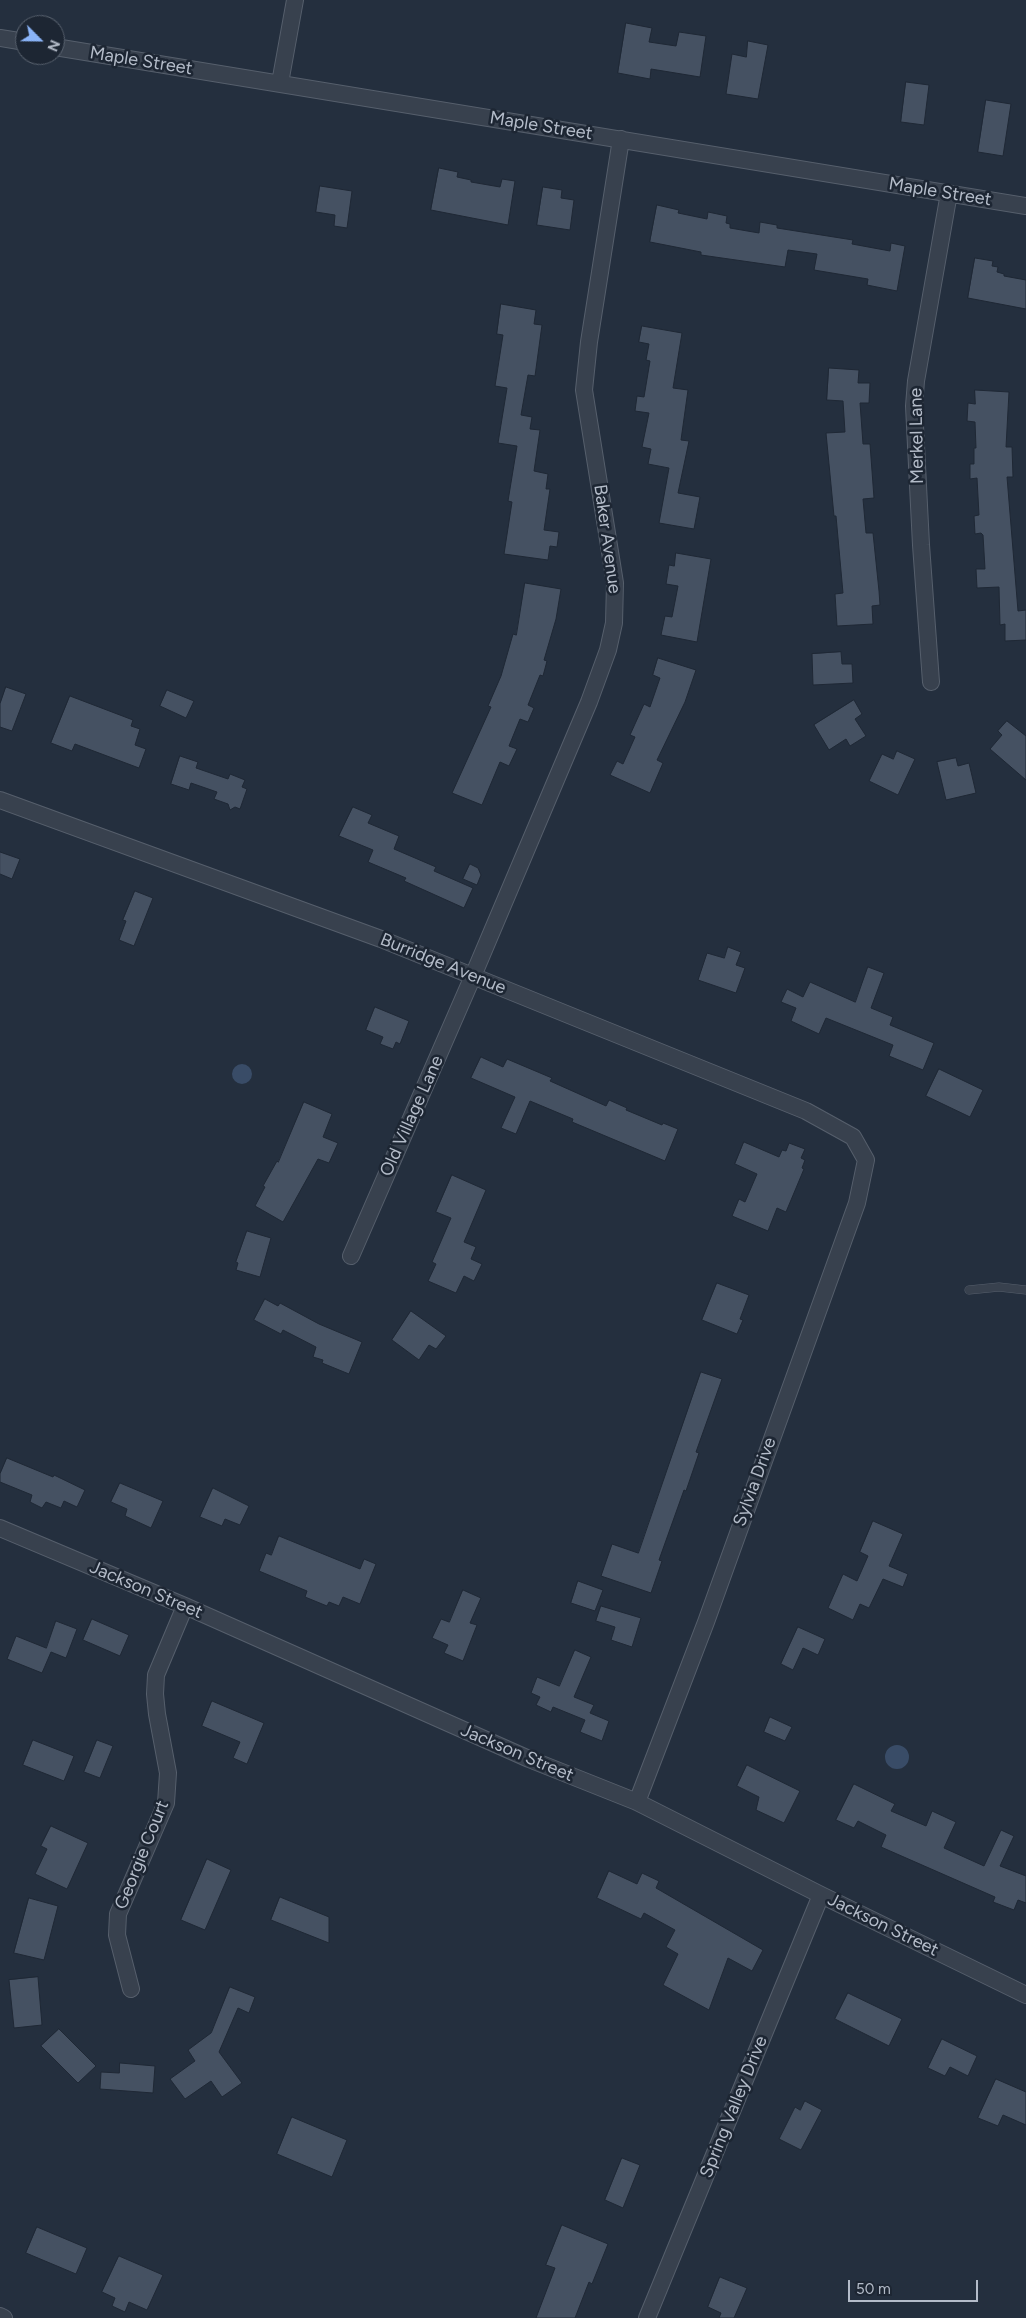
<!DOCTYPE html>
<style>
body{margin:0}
#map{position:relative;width:1026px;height:2318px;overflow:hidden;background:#242f3e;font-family:Figtree,sans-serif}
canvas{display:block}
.north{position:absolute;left:15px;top:15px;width:50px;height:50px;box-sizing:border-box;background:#1d2633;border:1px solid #59626f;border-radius:50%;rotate:113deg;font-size:14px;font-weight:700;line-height:20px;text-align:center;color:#b4bcc9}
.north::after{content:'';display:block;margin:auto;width:18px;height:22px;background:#8ab4f8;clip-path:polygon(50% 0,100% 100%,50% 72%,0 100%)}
.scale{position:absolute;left:848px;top:2280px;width:130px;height:22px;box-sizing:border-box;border:2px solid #b4bcc9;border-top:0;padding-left:6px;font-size:15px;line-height:18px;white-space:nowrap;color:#b4bcc9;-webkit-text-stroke:4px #1d2633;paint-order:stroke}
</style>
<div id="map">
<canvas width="1026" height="2318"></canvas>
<div class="north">N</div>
<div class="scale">50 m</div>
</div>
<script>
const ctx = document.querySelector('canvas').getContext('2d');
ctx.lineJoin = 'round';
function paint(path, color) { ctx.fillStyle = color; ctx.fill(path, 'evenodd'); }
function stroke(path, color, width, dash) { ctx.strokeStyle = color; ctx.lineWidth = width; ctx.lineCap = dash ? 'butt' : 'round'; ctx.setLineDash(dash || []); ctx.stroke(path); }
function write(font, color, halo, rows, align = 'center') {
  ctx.font = font + ' Figtree,sans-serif'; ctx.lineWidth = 5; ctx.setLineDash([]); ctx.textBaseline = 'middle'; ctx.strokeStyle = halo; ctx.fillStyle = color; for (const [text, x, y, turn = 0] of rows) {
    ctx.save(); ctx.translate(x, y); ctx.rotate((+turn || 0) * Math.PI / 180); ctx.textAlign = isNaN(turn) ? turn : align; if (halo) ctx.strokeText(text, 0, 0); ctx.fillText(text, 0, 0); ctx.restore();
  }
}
const water = new Path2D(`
 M232 1074a10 10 0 1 1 20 0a10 10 0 1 1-20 0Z
 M885 1757a12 12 0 1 1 24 0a12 12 0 1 1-24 0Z`);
const building = new Path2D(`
 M 626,23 L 652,28 L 649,42 L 676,46 L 679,32 L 706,36 L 700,77 L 651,69 L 650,79 L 618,73 Z
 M 748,41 L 768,45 L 758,99 L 726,94 L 732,54 L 746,57 Z
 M 906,82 L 929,85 L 924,125 L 901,122 Z
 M 986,100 L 1011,104 L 1003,156 L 978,152 Z
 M 439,168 L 458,172 L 457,177 L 471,180 L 471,182 L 500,187 L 502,179 L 515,181 L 508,225 L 431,210 Z
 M 320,186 L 352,191 L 347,228 L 334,226 L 335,215 L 316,212 Z
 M 543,187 L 562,190 L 561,198 L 574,200 L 570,230 L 537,225 Z
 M 657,205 L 679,210 L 678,213 L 707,219 L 708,212 L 727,216 L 726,223 L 730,224 L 730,228 L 759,233 L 760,222 L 777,225 L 777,228 L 853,240 L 852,244 L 890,251 L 891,243 L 905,246 L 897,291 L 867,285 L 868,279 L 814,270 L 817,254 L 788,250 L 785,267 L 701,255 L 701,252 L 650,242 Z
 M 975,258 L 993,261 L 992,266 L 998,267 L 997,272 L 1004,274 L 1004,276 L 1026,280 L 1026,309 L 968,298 Z
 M 501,304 L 536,310 L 534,324 L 542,325 L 535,376 L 528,375 L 521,415 L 532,417 L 530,429 L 540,430 L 534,471 L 548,474 L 546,489 L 550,489 L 544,530 L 559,532 L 557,547 L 550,546 L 548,560 L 504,554 L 512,502 L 508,501 L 517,446 L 498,443 L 507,388 L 495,386 L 503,335 L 497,334 Z
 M 642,326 L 682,333 L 673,388 L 688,390 L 681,440 L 689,441 L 678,493 L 700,497 L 694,529 L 659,523 L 669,468 L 648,464 L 651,449 L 642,447 L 649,413 L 635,411 L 637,396 L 644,397 L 650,361 L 646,360 L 649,344 L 639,342 Z
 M 829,368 L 859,370 L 858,383 L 870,383 L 869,403 L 860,403 L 863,444 L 870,444 L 874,498 L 863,499 L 866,533 L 873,533 L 879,591 L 880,605 L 872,606 L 873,624 L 837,626 L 835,594 L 843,593 L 836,516 L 834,516 L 826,433 L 845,432 L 843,401 L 827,400 Z
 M 975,390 L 1009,392 L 1006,447 L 1012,447 L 1013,477 L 1007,477 L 1018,611 L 1026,610 L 1026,640 L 1005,641 L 1005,624 L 1000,625 L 999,587 L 977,588 L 976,569 L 985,569 L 983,535 L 981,533 L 975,534 L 974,516 L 979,515 L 977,478 L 970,479 L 970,464 L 974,464 L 974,448 L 976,448 L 975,422 L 967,421 L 968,403 L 975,404 Z
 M 676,553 L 711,559 L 697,642 L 661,635 L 665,616 L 672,617 L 678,586 L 666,584 L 669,565 L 674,566 Z
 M 525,583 L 561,589 L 556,619 L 544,660 L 547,661 L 543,676 L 540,675 L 528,705 L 534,708 L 528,722 L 520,719 L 509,746 L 517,749 L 509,766 L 500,762 L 482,805 L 452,793 L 491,707 L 488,706 L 501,676 L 513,634 L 516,635 Z
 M 841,652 L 842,664 L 852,664 L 853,683 L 813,685 L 812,654 Z
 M 658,658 L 696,670 L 685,702 L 657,760 L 663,763 L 650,793 L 610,775 L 617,761 L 623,764 L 635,737 L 630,735 L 644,704 L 650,707 L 660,678 L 653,675 Z
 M 6,687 L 26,694 L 12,731 L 0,727 L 0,704 Z
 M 167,690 L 194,701 L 186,718 L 160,706 Z
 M 70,696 L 133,720 L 131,726 L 140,729 L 135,745 L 146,749 L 139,768 L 75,744 L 72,751 L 51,743 Z
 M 854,700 L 862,714 L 855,719 L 866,736 L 850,746 L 846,739 L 829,750 L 814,725 Z
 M 1007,721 L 1026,736 L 1026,780 L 990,749 L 1002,735 L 998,731 Z
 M 897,751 L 915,759 L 898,795 L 869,781 L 882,754 L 893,759 Z
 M 180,756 L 198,762 L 196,768 L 228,779 L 230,774 L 245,780 L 242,787 L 247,789 L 240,809 L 235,807 L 230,810 L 228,804 L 214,799 L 217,792 L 191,783 L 189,790 L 171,784 Z
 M 956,758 L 958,766 L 969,763 L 976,793 L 946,800 L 937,762 Z
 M 353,807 L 372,815 L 368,823 L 399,836 L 394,849 L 436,867 L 434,871 L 473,888 L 464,908 L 404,881 L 406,878 L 368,862 L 373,850 L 339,836 Z
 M 0,852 L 20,859 L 12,879 L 0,874 Z
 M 470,864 L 478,868 L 481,875 L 477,885 L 463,879 Z
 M 135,891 L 153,898 L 134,946 L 119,940 L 126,921 L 123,920 Z
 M 728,947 L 741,952 L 736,965 L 745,968 L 736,993 L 698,980 L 707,953 L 724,958 Z
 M 868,967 L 884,973 L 871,1008 L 893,1017 L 890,1025 L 934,1043 L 923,1070 L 889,1056 L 893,1045 L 826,1018 L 819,1034 L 791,1021 L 796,1008 L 781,1002 L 787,989 L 803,997 L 810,982 L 855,1002 Z
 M 375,1007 L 409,1021 L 400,1044 L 396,1042 L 393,1049 L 380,1044 L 383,1037 L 366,1030 Z
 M 481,1057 L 503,1067 L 507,1059 L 552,1078 L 550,1081 L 606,1106 L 609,1100 L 627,1108 L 626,1110 L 662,1125 L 663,1123 L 678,1129 L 665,1161 L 572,1122 L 573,1119 L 530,1101 L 516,1134 L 501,1128 L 515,1097 L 471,1078 Z
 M 939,1069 L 983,1090 L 970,1117 L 926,1096 Z
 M 304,1102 L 332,1114 L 323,1137 L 338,1143 L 329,1163 L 318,1159 L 283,1222 L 255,1206 L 265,1187 L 263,1186 L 277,1161 L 278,1162 Z
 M 744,1142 L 779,1157 L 782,1150 L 786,1151 L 789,1143 L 805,1149 L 801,1158 L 805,1160 L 802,1168 L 804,1169 L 786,1212 L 777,1208 L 768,1231 L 732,1216 L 739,1199 L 745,1202 L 757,1174 L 735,1164 Z
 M 452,1175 L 486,1190 L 464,1242 L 476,1247 L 471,1259 L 482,1264 L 474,1281 L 464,1276 L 456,1293 L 428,1281 L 436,1264 L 432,1262 L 451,1218 L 436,1212 Z
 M 247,1231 L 271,1238 L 260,1277 L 236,1270 L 238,1263 L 236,1262 Z
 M 717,1283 L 749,1295 L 740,1319 L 743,1320 L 737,1334 L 702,1320 Z
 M 265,1299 L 278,1306 L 280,1303 L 319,1324 L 362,1342 L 349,1374 L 322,1363 L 323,1360 L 313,1357 L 316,1347 L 283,1330 L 281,1334 L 254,1320 Z
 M 411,1311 L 446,1336 L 436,1349 L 429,1345 L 419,1360 L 392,1340 Z
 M 701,1372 L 722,1379 L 696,1452 L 699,1453 L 686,1491 L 684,1490 L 659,1560 L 662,1561 L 651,1593 L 601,1576 L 612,1544 L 638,1553 Z
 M 7,1458 L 53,1477 L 54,1475 L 85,1490 L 77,1507 L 64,1501 L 61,1508 L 46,1502 L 42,1508 L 30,1502 L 32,1495 L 0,1482 L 0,1474 Z
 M 120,1483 L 163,1501 L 151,1528 L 125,1516 L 127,1509 L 111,1502 Z
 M 213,1488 L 249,1506 L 240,1525 L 225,1519 L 222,1526 L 200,1517 Z
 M 873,1521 L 903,1534 L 889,1566 L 908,1574 L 903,1587 L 883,1579 L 869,1608 L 860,1604 L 853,1620 L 828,1608 L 843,1574 L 857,1581 L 868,1556 L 860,1552 Z
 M 279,1536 L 360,1569 L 364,1559 L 376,1564 L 360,1604 L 343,1597 L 339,1606 L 329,1602 L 327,1606 L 305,1597 L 307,1591 L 259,1571 L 266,1553 L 271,1555 Z
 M 578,1581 L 603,1590 L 595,1611 L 571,1603 Z
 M 463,1590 L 481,1598 L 470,1623 L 477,1625 L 463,1661 L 444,1653 L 448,1645 L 432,1638 L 441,1619 L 449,1622 Z
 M 601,1606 L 641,1618 L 632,1647 L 611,1640 L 615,1627 L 596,1621 Z
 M 92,1619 L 129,1635 L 120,1656 L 83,1640 Z
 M 56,1621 L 77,1629 L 66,1658 L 51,1652 L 42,1673 L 7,1659 L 16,1636 L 46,1648 Z
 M 798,1627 L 825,1639 L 818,1655 L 803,1648 L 793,1670 L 781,1664 Z
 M 575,1650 L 591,1657 L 574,1697 L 594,1705 L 590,1713 L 609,1721 L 602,1741 L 580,1732 L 585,1720 L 553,1707 L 551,1712 L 536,1705 L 540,1697 L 531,1693 L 537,1677 L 559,1686 Z
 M 212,1701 L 264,1723 L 247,1764 L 233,1758 L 240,1742 L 202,1726 Z
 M 770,1717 L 792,1727 L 785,1741 L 764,1732 Z
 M 33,1740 L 74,1756 L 64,1781 L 23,1765 Z
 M 97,1740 L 113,1746 L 100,1778 L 84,1772 Z
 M 747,1765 L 800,1791 L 784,1823 L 756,1810 L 759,1797 L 737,1786 Z
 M 854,1784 L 895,1804 L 891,1811 L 926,1826 L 932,1811 L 956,1822 L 944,1848 L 984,1866 L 1001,1830 L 1014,1836 L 1000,1866 L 1026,1876 L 1026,1903 L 1018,1900 L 1014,1910 L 993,1902 L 995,1897 L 881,1847 L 886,1835 L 858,1821 L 854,1828 L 836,1820 Z
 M 51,1826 L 88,1843 L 67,1889 L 35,1874 L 47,1849 L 41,1846 Z
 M 207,1859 L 231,1870 L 205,1930 L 181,1920 Z
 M 609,1871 L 637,1884 L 642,1873 L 659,1881 L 656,1888 L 763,1950 L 752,1971 L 728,1958 L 709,2010 L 663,1985 L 678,1954 L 666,1947 L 675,1930 L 644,1913 L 641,1919 L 597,1898 Z
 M 280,1897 L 329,1917 L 329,1943 L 271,1920 Z
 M 29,1898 L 58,1906 L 44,1960 L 14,1953 Z
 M 38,1977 L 42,2025 L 14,2028 L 9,1980 Z
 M 230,1987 L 255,1997 L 249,2013 L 238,2008 L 219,2052 L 242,2083 L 222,2097 L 211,2081 L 185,2099 L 170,2079 L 195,2061 L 188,2050 L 211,2033 Z
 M 848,1993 L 902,2019 L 889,2046 L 835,2019 Z
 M 59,2029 L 96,2066 L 78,2083 L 41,2046 Z
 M 942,2039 L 977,2056 L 968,2076 L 950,2067 L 945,2076 L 928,2068 Z
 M 120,2063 L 155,2066 L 153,2093 L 100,2089 L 101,2072 L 119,2073 Z
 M 996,2079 L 1026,2092 L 1026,2125 L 1003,2115 L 998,2126 L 978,2118 Z
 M 805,2101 L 822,2110 L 801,2150 L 779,2139 L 795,2107 L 800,2110 Z
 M 292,2117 L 347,2140 L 332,2177 L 277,2154 Z
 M 622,2158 L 640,2165 L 623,2208 L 605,2200 Z
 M 562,2225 L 608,2244 L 592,2284 L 589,2282 L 575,2318 L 536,2318 L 555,2268 L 546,2265 Z
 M 37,2227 L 87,2248 L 76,2274 L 26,2253 Z
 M 119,2256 L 163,2275 L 147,2310 L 129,2302 L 125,2312 L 112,2306 L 115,2298 L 102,2292 Z
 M 720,2277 L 747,2288 L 734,2318 L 719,2318 L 721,2313 L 708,2307 Z`);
const lane = new Path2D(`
 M 969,1290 L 999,1287 L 1026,1290`);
const street = new Path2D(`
 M 0,38 L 25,42
 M 55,47 L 1026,206
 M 280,83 L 295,0
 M 931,682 L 921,545 L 914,406 L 916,381 L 949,193
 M 0,800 L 381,939 L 806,1111 L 853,1137 L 866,1160 L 857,1203 L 706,1622 L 637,1802
 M 351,1256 L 473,976 L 589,702 L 608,650 L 614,623 L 615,583 L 584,390 L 589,342 L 621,139
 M 0,1528 L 185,1606 L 529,1759 L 637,1802 L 821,1895 L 1026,1995
 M 131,1989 L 117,1935 L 118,1914 L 166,1803 L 168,1773 L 157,1714 L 155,1694 L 156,1675 L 185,1606
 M 0,2316 L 4,2318
 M 647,2318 L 821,1895`);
const streetNames = [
 ["Maple Street",141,61,9],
 ["Maple Street",541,126,9],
 ["Maple Street",940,192,9],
 ["Merkel Lane",917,436,-91],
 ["Baker Avenue",607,539,82],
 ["Burridge Avenue",443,964,22],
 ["Old Village Lane",412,1116,-66],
 ["Sylvia Drive",755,1482,-70],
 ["Jackson Street",146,1590,23],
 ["Jackson Street",517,1753,23],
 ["Georgie Court",142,1855,-68],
 ["Jackson Street",883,1925,26],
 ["Spring Valley Drive",734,2107,-68]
];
paint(water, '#394c67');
paint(building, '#455162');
stroke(building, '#1f2835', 1);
stroke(lane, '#565f6c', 9);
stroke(street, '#565f6c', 18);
stroke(lane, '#38414e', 8);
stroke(street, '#38414e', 16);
write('18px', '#b4bcc9', '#1d2633', streetNames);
</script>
